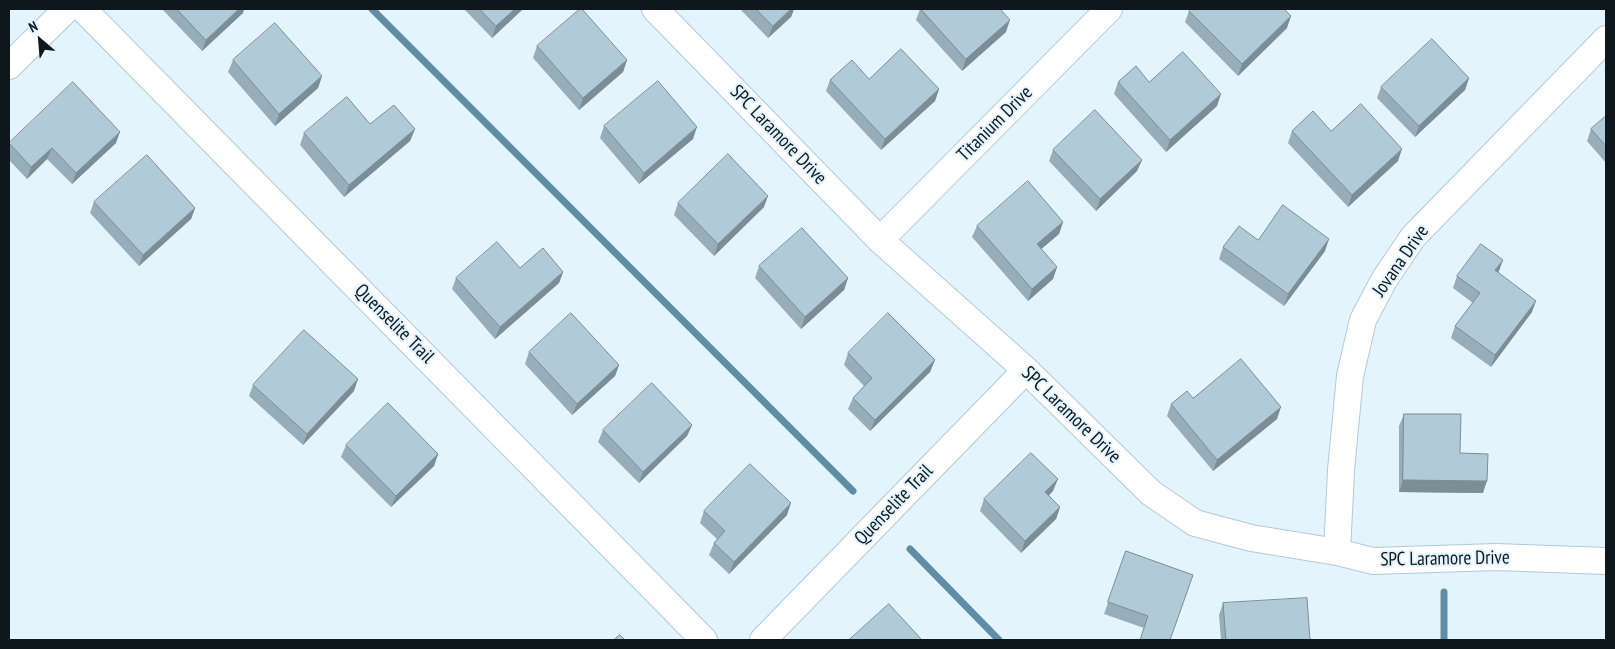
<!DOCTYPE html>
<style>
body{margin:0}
#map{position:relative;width:1615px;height:649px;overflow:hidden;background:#e4f4fd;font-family:"PT Sans Narrow",sans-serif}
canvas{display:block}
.frame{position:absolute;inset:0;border:10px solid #0e171c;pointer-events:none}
.north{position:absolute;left:15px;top:15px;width:50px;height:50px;-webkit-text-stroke:4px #e4f4fd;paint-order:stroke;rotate:333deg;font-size:14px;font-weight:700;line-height:20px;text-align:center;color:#0e171c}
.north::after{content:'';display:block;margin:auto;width:18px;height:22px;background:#0e171c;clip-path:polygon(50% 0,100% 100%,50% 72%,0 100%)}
</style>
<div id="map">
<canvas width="1615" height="649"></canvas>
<div class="frame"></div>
<div class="north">N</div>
</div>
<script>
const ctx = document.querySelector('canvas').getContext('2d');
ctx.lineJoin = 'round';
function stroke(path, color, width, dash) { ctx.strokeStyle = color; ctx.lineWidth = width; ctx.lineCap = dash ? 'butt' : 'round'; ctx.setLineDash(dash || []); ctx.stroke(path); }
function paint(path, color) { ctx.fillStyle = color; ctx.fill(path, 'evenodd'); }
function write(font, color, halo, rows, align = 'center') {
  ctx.font = font + ' "PT Sans Narrow",sans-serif'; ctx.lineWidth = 4; ctx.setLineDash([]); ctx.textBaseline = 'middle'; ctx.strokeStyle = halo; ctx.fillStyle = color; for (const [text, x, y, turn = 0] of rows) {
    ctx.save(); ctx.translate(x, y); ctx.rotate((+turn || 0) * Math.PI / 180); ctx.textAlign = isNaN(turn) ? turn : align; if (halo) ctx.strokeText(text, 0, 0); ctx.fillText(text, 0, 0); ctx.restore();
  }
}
const stream = new Path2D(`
 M 372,9 L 853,491
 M 910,549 L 999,640
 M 1444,592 L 1444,640`);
const minor = new Path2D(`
 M 83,9 L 704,640
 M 655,9 L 880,240 L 1026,370 L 1151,493 L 1195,523 L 1251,538 L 1337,552 L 1373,561 L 1496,557 L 1606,561
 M 9,66 L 67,9
 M 880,240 L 1109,9
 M 1337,552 L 1341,470 L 1350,376 L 1363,320 L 1384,280 L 1413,237 L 1606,39
 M 763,640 L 1026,370`);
const wall = new Path2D(`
 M 162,9 L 244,9 L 243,13 L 202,51 Z
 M 464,9 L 523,9 L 492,38 Z
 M 740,9 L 794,9 L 791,17 L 768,38 Z
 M 920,9 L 1006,32 L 962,71 L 916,20 Z
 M 1189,11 L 1287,28 L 1238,76 L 1185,22 Z
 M 537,46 L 627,60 L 623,72 L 579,110 L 533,58 Z
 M 233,60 L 322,76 L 318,88 L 275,126 L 228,72 Z
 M 1469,78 L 1465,90 L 1415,137 L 1377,98 L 1381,87 Z
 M 869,79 L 939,89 L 935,101 L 881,150 L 826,91 L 830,80 Z
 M 1118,82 L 1149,82 L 1217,106 L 1166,152 L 1114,94 Z
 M 1606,116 L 1606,163 L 1587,141 L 1591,129 Z
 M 604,126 L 693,139 L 639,184 L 600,138 Z
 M 415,129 L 410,141 L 344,197 L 300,145 L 304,133 Z
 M 1292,131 L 1331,131 L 1398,161 L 1348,207 L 1288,143 Z
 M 9,143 L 116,143 L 72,184 L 47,159 L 27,179 L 9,160 Z
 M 1053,150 L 1142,160 L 1137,171 L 1096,211 L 1049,161 Z
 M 94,202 L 195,208 L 191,219 L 139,266 L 90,213 Z
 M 678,203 L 764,207 L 714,256 L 674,215 Z
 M 1063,222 L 1059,234 L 1041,249 L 1057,267 L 1053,279 L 1028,301 L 972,237 L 977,226 Z
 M 1258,240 L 1325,251 L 1284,306 L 1219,259 L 1223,247 Z
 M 759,266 L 848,278 L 844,290 L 801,329 L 755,278 Z
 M 520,268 L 563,272 L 559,283 L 495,339 L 452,289 L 456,278 Z
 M 1499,271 L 1498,272 L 1532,312 L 1491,367 L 1451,338 L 1455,326 L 1473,303 L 1453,288 L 1457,276 Z
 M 529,352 L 619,365 L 615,376 L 572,415 L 525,364 Z
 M 848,353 L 935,360 L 930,372 L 870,431 L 848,409 L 853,398 L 864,386 L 844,365 Z
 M 253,385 L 354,391 L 303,445 L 249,396 Z
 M 1193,398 L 1277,419 L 1213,471 L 1167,416 L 1171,404 Z
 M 1404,414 L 1460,453 L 1483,493 L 1399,492 L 1399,426 Z
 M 692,425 L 687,436 L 639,483 L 598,442 L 603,430 Z
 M 346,445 L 438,454 L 434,466 L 391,507 L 341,457 Z
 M 1053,491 L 1049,495 L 1060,507 L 1056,519 L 1021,553 L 980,511 L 984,499 Z
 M 704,511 L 787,515 L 729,574 L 709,555 L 714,543 L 717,539 L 700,523 Z
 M 1126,551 L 1193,575 L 1144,628 L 1104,614 Z
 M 1223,603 L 1310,640 L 1221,640 L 1219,615 Z`);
const shadedWall = new Path2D(`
 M 239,9 L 244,9 L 243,13 L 202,51 L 206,40 Z
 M 515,9 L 523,9 L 492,38 L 496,26 Z
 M 791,9 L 794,9 L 791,17 L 768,38 L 773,26 Z
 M 1291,16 L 1287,28 L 1238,76 L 1242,64 Z
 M 1010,20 L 1006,32 L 962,71 L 966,59 Z
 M 627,60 L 623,72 L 579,110 L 583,98 Z
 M 322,76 L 318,88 L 275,126 L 279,114 Z
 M 1469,78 L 1465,90 L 1415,137 L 1419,126 Z
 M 939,89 L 935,101 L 881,150 L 885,139 Z
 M 1221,94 L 1217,106 L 1166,152 L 1170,140 Z
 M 697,127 L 693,139 L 639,184 L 644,173 Z
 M 415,129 L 410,141 L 344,197 L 349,185 Z
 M 120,132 L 116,143 L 72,184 L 76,173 Z
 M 52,148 L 47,159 L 27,179 L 31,167 Z
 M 1402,149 L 1398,161 L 1348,207 L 1352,195 Z
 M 1142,160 L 1137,171 L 1096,211 L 1100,199 Z
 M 768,196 L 764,207 L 714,256 L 718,244 Z
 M 195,208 L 191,219 L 139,266 L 143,255 Z
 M 1063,222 L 1059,234 L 1033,256 L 1037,244 Z
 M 1329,239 L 1325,251 L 1284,306 L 1288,294 Z
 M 1503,260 L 1499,271 L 1491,282 L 1495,270 Z
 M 1057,267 L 1053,279 L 1028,301 L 1032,289 Z
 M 563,272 L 559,283 L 495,339 L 500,327 Z
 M 848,278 L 844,290 L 801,329 L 805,317 Z
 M 1536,301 L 1532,312 L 1491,367 L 1495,355 Z
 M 935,360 L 930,372 L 870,431 L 875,420 Z
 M 619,365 L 615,376 L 572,415 L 577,404 Z
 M 358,379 L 354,391 L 303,445 L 307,434 Z
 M 1281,407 L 1277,419 L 1213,471 L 1217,460 Z
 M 692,425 L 687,436 L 639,483 L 643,472 Z
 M 438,454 L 434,466 L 391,507 L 396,496 Z
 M 1058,479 L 1053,491 L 1041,503 L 1045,492 Z
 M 1403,480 L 1487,481 L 1483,493 L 1399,492 Z
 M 791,503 L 787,515 L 729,574 L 734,562 Z
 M 1060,507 L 1056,519 L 1021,553 L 1025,541 Z`);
const building = new Path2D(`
 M 177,9 L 239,9 L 206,40 Z
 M 480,9 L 515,9 L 496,26 Z
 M 580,9 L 582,9 L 627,60 L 583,98 L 537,46 Z
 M 756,9 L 791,9 L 773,26 Z
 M 921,9 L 1000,9 L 1010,20 L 966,59 Z
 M 1191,9 L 1284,9 L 1291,16 L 1242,64 L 1189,11 Z
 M 275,23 L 322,76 L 279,114 L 233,60 Z
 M 1432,39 L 1469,78 L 1419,126 L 1381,87 Z
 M 901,49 L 939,89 L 885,139 L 830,80 L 852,60 L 869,79 Z
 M 1183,52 L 1221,94 L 1170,140 L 1118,82 L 1136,66 L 1149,82 Z
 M 658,81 L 697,127 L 644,173 L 604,126 Z
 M 73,82 L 120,132 L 76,173 L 52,148 L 31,167 L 9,143 Z
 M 347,97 L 370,124 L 394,105 L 415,129 L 349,185 L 304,133 Z
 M 1361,104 L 1402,149 L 1352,195 L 1292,131 L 1313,111 L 1331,131 Z
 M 1095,110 L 1142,160 L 1100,199 L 1053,150 Z
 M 1606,116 L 1606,146 L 1591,129 Z
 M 728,154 L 768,196 L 718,244 L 678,203 Z
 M 147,155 L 195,208 L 143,255 L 94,202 Z
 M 1028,181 L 1063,222 L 1037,244 L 1057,267 L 1032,289 L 977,226 Z
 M 1283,205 L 1329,239 L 1288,294 L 1223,247 L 1239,226 L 1258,240 Z
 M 802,228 L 848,278 L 805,317 L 759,266 Z
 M 497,242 L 520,268 L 543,248 L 563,272 L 500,327 L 456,278 Z
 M 1481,244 L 1503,260 L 1495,270 L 1536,301 L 1495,355 L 1455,326 L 1480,293 L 1457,276 Z
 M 571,313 L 619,365 L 577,404 L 529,352 Z
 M 888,313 L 935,360 L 875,420 L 853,398 L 872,378 L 848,353 Z
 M 304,330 L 358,379 L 307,434 L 253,385 Z
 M 1241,359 L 1281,407 L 1217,460 L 1171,404 L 1187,391 L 1193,398 Z
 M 652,383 L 692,425 L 643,472 L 603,430 Z
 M 388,403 L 438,454 L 396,496 L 346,445 Z
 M 1404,414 L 1461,414 L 1460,453 L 1488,454 L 1487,481 L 1403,480 Z
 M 1031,453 L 1058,479 L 1045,492 L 1060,507 L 1025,541 L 984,499 Z
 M 750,464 L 791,503 L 734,562 L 714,543 L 725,531 L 704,511 Z
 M 1126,551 L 1193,575 L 1170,640 L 1140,640 L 1148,616 L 1108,602 Z
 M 1307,598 L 1310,640 L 1226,640 L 1223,603 Z
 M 889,604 L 922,640 L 849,640 Z
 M 620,635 L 625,640 L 614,640 Z`);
const streetNames = [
 ["Titanium Drive",995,124,-45],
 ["SPC Laramore Drive",778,135,46],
 ["Jovana Drive",1401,261,-55],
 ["Quenselite Trail",394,324,45],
 ["SPC Laramore Drive",1071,415,44],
 ["Quenselite Trail",894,505,-46],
 ["SPC Laramore Drive",1445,559,-1]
];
stroke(stream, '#608da4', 7);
stroke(minor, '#b0cad8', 28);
stroke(minor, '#fff', 26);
paint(wall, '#97aeba');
paint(shadedWall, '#7b8d97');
paint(building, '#b0cad8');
stroke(building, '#7b8d97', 1);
write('19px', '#0e171c', '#e4f4fd', streetNames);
</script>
